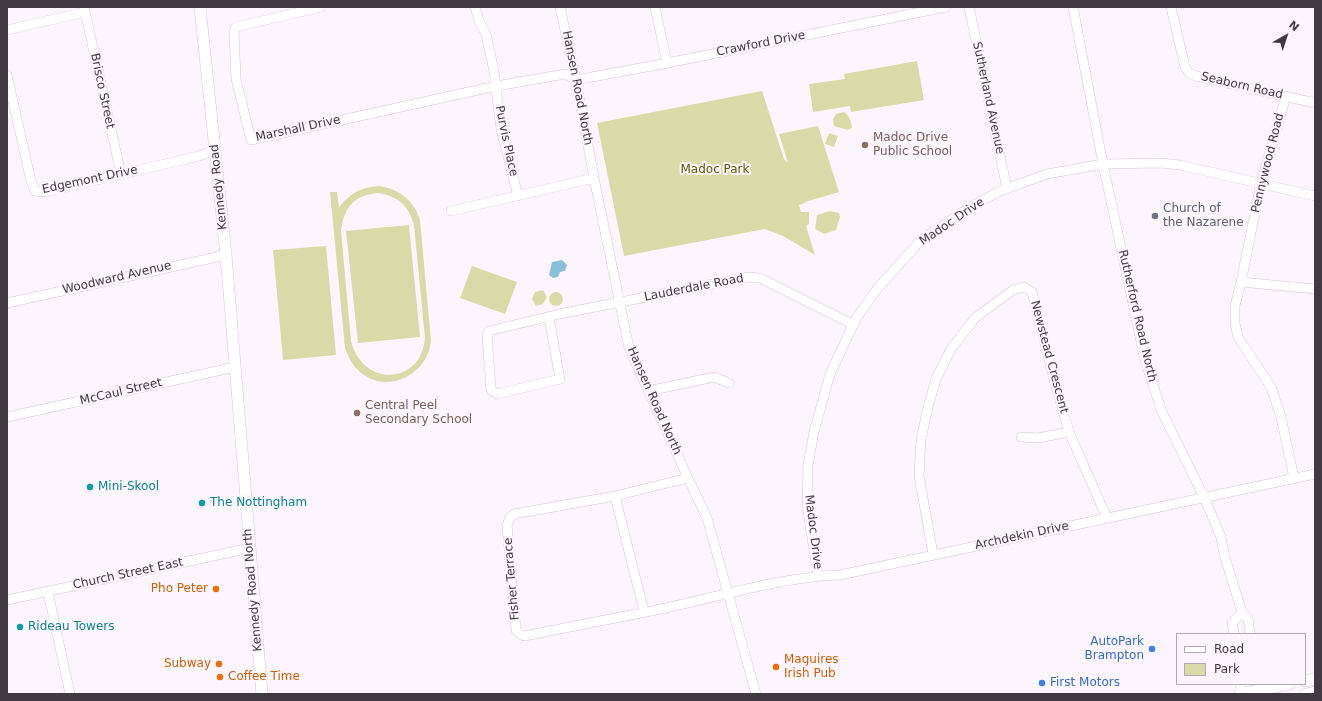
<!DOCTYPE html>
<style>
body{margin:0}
#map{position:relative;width:1322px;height:701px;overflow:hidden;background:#fcf5fe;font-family:"DejaVu Sans",sans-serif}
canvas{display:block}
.frame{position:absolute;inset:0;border:8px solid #413942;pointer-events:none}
.legend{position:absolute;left:1176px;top:633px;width:130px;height:52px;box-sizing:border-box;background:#fcf5fe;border:1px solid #b1aab3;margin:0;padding:5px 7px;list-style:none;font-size:12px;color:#413942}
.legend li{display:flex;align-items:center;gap:8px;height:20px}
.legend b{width:20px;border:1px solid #b1aab3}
.north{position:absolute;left:1266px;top:16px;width:40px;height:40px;-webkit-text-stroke:3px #fcf5fe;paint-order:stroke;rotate:39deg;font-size:11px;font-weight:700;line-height:16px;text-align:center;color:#413942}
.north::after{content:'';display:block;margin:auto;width:14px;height:18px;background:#413942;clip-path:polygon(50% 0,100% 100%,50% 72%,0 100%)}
</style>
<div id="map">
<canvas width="1322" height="701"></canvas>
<div class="frame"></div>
<ul class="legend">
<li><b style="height:5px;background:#fff"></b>Road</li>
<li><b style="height:11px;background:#d8dba8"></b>Park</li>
</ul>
<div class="north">N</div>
</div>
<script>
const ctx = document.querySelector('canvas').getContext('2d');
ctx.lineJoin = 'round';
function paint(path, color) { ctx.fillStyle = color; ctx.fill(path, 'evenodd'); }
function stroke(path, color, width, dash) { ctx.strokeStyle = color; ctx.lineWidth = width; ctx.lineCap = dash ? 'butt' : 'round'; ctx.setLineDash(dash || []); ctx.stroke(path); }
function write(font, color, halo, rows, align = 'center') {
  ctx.font = font + ' "DejaVu Sans",sans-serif'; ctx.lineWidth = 4; ctx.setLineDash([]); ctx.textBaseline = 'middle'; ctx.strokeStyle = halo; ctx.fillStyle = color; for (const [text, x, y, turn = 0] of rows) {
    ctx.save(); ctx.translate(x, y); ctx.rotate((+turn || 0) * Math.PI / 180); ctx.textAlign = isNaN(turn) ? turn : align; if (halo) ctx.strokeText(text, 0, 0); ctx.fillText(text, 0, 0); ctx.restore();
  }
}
const green = new Path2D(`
 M 917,61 L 924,100 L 851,112 L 850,106 L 813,112 L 809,84 L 845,79 L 844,74 Z
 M 762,91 L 784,159 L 788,163 L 779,134 L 818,126 L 839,192 L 805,202 L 805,203 L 799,205 L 801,212 L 809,212 L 809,224 L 806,226 L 815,255 L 783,236 L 765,229 L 624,256 L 597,123 Z
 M 844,112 C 850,116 851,121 852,128 L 848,130 L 834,126 L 833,119 L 836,114 Z
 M 829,133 L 838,136 L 834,147 L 825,144 Z
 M 379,186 C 399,189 414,200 420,220 L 431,341 C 428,376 383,397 357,369 C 351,363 348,356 345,348 L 330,192 L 337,192 L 339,207 C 352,192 359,188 379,186 ZM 379,193 C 400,198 408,205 414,225 L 425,338 C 421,386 362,387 351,341 L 341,231 C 344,207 354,195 379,193 Z
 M 830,211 L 839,213 L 840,217 L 836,230 L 824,234 L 815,229 L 817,215 Z
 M 409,225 L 420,337 L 358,343 L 346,231 Z
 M 326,246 L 336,355 L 283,360 L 273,250 Z
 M 472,266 L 517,282 L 505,314 L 460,298 Z
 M 543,290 L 547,297 L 543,304 L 536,306 L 532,299 L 535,292 Z
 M549 299a7 7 0 1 1 14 0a7 7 0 1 1-14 0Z`);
const water = new Path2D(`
 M 562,260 L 567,265 L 565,271 L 560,272 L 558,277 L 553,278 L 549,275 L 552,262 Z`);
const minor = new Path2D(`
 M 84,7 L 121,174
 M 321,7 L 236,27 L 234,31 L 236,79 L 251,140 L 496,86 L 565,74 L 576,80
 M 475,7 L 479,21 L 486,34 L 494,71 L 501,129 L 518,196
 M 560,7 L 576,80 L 594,178 L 629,348 L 688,478 L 707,518 L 756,694
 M 655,7 L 667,63
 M 969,7 L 1007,189
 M 1073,7 L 1103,164 L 1145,360 L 1162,412 L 1204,497 L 1221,537 L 1224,554 L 1231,577 L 1242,612 L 1248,619 L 1250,634
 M 1171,7 L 1185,67 L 1189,73 L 1196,76 L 1315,103
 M 7,30 L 85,12
 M 7,75 L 31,181 L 35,191 L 41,192 L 50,191 L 199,156 L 215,150
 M 576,80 L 667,63 L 946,7
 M 1286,96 L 1261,183 L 1241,282 L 1235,306 L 1235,323 L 1238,337 L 1271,387 L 1281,417 L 1294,478
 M 451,211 L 594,178
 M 1241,282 L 1315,289
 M 7,303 L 226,255
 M 549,318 L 560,379 L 497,394 L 491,390 L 487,335 L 489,331 L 559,314 L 749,277 L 760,278 L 854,325
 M 648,391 L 714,377 L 729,383
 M 7,417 L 235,367
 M 1021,437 L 1038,438 L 1069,432
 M 688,478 L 615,496 L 514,514 L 510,518 L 507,525 L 516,630 L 520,634 L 524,636 C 570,627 615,618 661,609 C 719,597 780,577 840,575 L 1315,474
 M 615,496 L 644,611
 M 933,554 L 919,476 L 921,439 L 928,407 L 936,379 L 951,349 L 975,318 L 1013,290 L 1024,287 L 1032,292 L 1054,379 L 1069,432 L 1107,518
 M 818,576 L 807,505 L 808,465 L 814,432 L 830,374 L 856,319 L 877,289 L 921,240 L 972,206 L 1000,191 L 1047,174 L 1103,164 L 1160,163 L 1180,165 L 1315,196
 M 48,592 L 70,694
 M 7,600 L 250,548
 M 1234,634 L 1232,623 L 1242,612
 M 1240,684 L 1242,694`);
const major = new Path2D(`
 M 200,7 L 226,255 L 262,694
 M 1305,681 L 1315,679
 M 1240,694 L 1289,684
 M 1306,694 L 1315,692`);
const markers = [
 [865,145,4,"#8d6e63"],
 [1155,216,4,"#6b7280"],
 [357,413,4,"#8d6e63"],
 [90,487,4,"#0f9aa8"],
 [202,503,4,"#0f9aa8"],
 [216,589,4,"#e8710a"],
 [20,627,4,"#0f9aa8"],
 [1152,649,4,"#3f7fe0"],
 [219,664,4,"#e8710a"],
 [776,667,4,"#e8710a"],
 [220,677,4,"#e8710a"],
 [1042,683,4,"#3f7fe0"]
];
const streetNames = [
 ["Crawford Drive",761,44,-11],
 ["Seaborn Road",1242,86,13],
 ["Hansen Road North",577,88,79],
 ["Brisco Street",102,91,78],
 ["Sutherland Avenue",988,98,78],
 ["Marshall Drive",298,129,-12],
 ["Purvis Place",506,141,78],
 ["Pennywood Road",1268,163,-76],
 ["Edgemont Drive",90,180,-12],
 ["Kennedy Road",219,187,-96],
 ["Madoc Drive",952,222,-34],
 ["Woodward Avenue",117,278,-13],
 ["Lauderdale Road",694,288,-11],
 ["Rutherford Road North",1137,316,77],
 ["Newstead Crescent",1049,357,75],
 ["McCaul Street",121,392,-13],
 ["Hansen Road North",654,401,66],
 ["Madoc Drive",813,532,83],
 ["Archdekin Drive",1022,536,-12],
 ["Church Street East",128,574,-12],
 ["Fisher Terrace",512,579,-95],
 ["Kennedy Road North",253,590,-95]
];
const educationNames = [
 ["Madoc Drive",873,138],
 ["Public School",873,152],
 ["Central Peel",365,406],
 ["Secondary School",365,420]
];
const parkNames = [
 ["Madoc Park",715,170]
];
const worshipNames = [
 ["Church of",1163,209],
 ["the Nazarene",1163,223]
];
const cultureNames = [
 ["Mini-Skool",98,487],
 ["The Nottingham",210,503],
 ["Rideau Towers",28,627]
];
const foodNames = [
 ["Pho Peter",208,589],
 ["Maguires",784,660,"left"],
 ["Irish Pub",784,674,"left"],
 ["Subway",211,664],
 ["Coffee Time",228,677,"left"]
];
const shopNames = [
 ["AutoPark",1144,642],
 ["Brampton",1144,656],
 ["First Motors",1050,683,"left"]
];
paint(green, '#d8dba8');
paint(water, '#88bfda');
stroke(minor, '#d5c3da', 10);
stroke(major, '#d5c3da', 12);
stroke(minor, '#fff', 9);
stroke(major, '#fff', 11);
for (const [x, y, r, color] of markers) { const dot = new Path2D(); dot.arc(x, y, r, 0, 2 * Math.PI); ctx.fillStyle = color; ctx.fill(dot); stroke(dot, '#fcf5fe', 1.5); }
write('12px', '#413942', '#fcf5fe', streetNames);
write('12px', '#785e54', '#fcf5fe', educationNames, 'left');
write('12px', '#5b5c05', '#fcf5fe', parkNames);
write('12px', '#5b616d', '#fcf5fe', worshipNames, 'left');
write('12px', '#0d838f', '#fcf5fe', cultureNames, 'left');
write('12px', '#c56008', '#fcf5fe', foodNames, 'right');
write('12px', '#366cbe', '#fcf5fe', shopNames, 'right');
</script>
